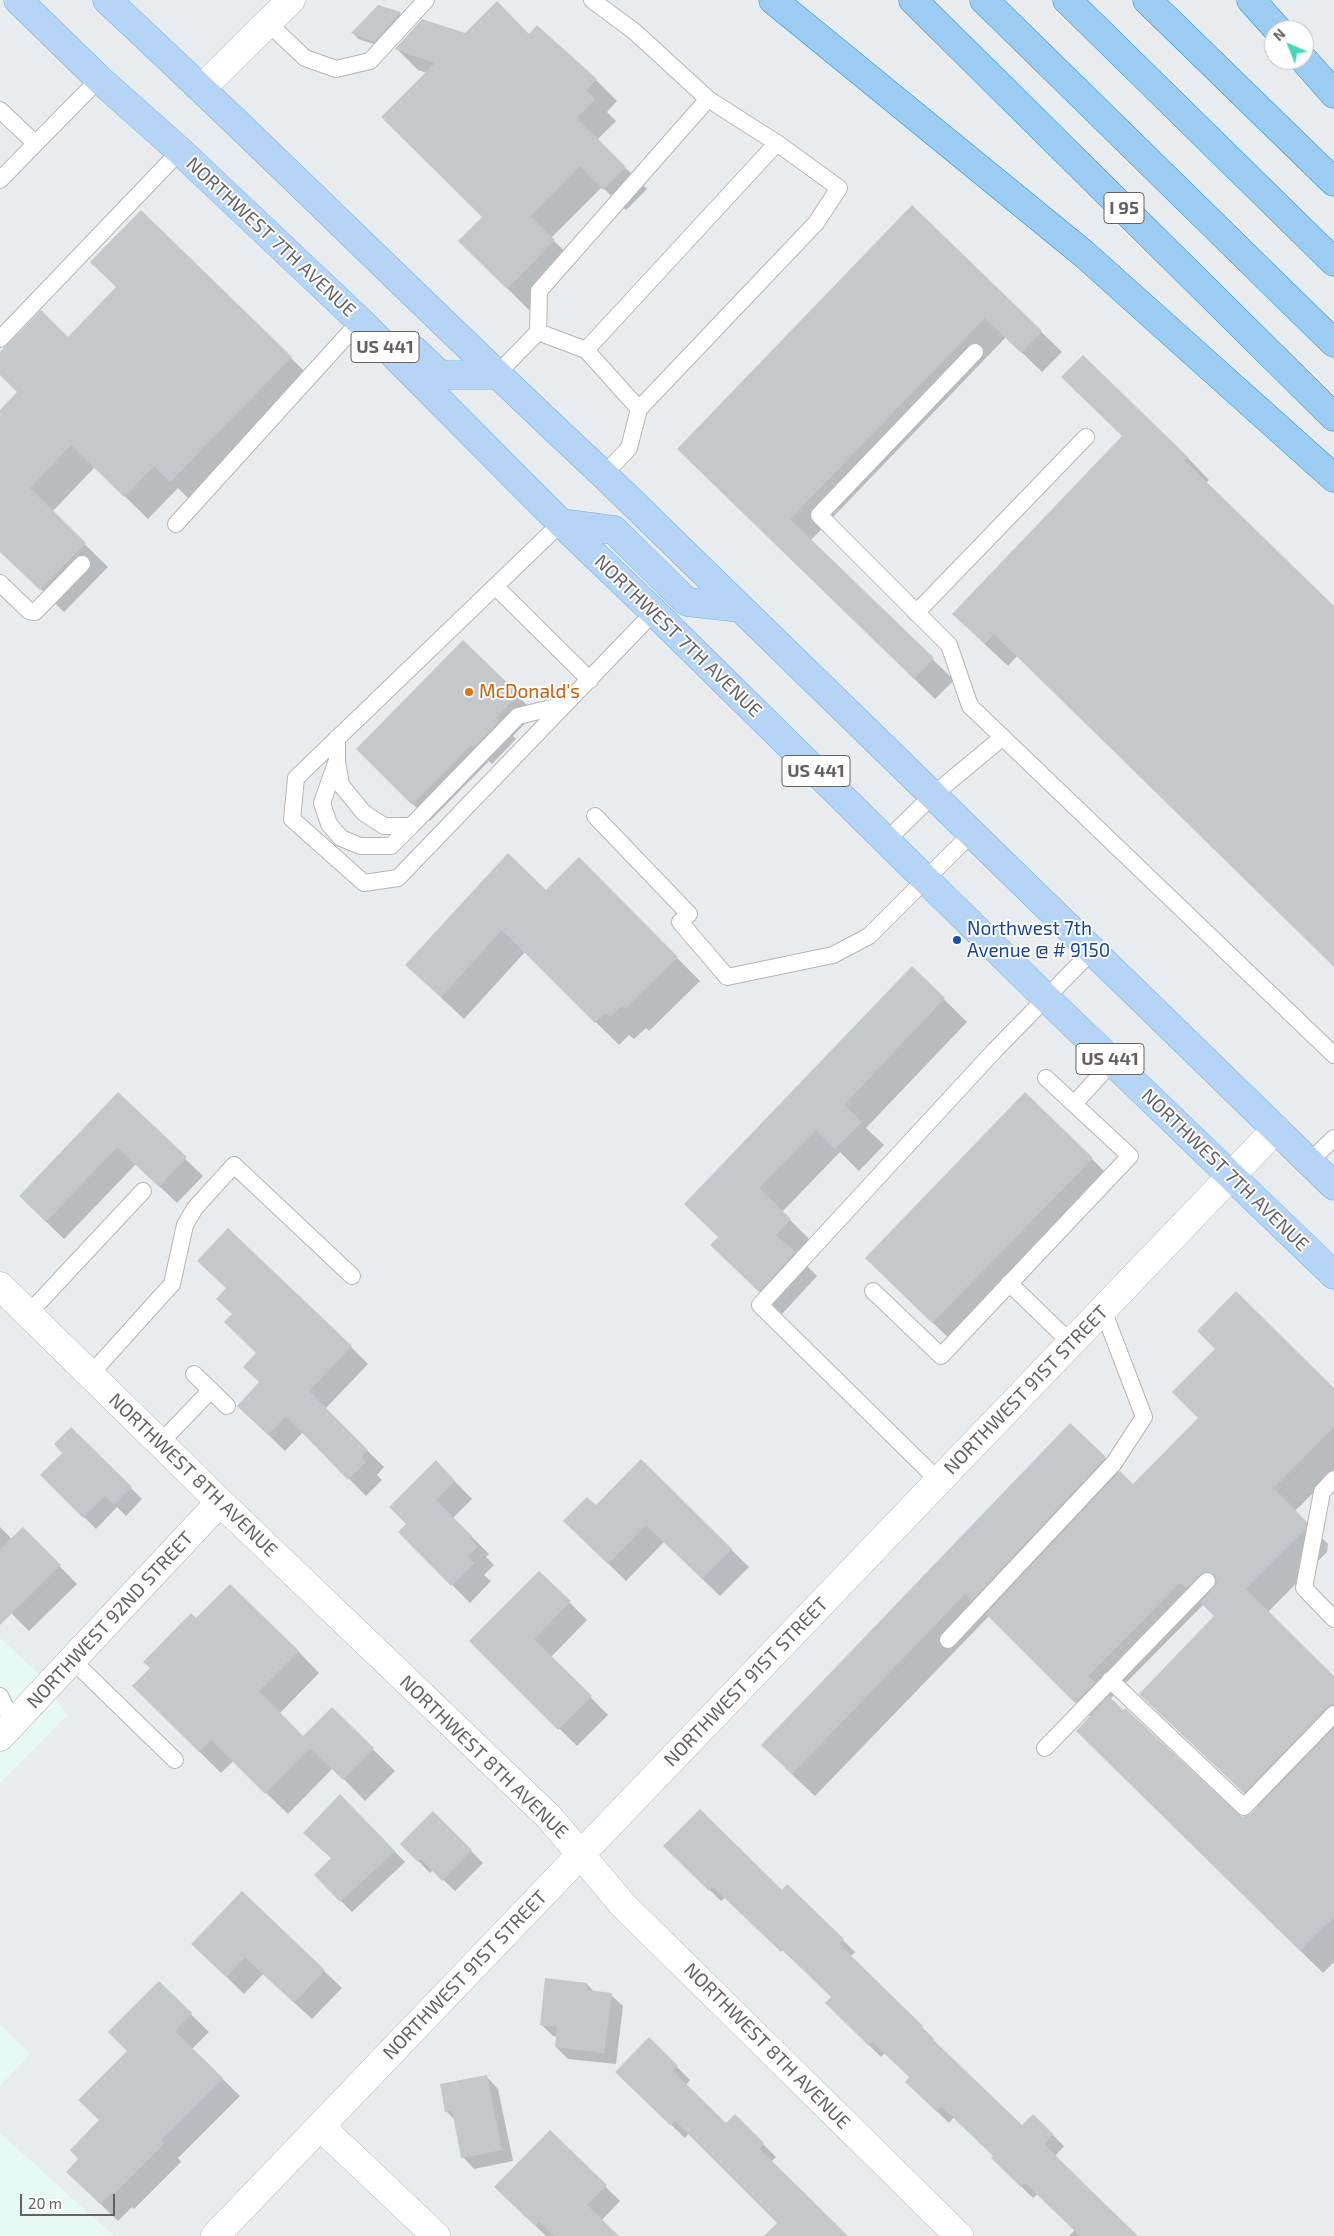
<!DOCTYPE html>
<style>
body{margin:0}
#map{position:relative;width:1334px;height:2236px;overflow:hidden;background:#e8ecef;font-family:"Exo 2",sans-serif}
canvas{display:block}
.north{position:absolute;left:1264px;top:20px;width:50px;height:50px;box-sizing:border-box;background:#fff;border:1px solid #c2c0bf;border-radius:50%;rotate:316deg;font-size:14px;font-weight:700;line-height:20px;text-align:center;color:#66615f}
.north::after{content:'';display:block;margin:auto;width:18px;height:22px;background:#46d7b5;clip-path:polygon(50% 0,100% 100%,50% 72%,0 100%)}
.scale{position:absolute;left:20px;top:2194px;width:95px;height:22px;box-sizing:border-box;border:2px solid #66615f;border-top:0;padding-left:6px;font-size:15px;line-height:18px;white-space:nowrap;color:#66615f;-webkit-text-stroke:4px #fff;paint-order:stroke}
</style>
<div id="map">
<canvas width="1334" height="2236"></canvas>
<div class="north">N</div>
<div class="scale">20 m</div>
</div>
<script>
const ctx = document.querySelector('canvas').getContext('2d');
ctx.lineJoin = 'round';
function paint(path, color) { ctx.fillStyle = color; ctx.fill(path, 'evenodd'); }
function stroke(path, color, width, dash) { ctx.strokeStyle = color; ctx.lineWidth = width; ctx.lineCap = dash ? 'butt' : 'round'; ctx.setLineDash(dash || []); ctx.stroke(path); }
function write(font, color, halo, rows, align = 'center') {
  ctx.font = font + ' "Exo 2",sans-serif'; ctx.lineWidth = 4; ctx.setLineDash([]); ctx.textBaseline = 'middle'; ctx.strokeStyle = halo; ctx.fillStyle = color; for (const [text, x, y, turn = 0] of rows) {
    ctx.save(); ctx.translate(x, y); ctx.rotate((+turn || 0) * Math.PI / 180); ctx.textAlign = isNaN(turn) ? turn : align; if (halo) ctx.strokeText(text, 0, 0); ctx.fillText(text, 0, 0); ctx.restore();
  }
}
const medical = new Path2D(`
 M 0,1638 L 38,1673 L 67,1715 L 0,1783 Z
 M 0,2024 L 30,2054 L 0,2086 Z
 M 0,2133 L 114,2236 L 0,2236 Z`);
const shadow = new Path2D(`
 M 378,6 L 400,14 L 406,19 L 380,46 L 358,39 L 353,33 Z
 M 465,34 L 529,36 L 596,80 L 617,101 L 607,112 L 616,121 L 597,140 L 647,189 L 626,210 L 602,187 L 551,238 L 576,262 L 529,310 L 460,241 L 483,217 L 427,73 L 418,70 L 397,49 Z
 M 912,207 L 1062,352 L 1042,372 L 1006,337 L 810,541 L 954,680 L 935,699 L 699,470 Z
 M 68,338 L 291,358 L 314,381 L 194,504 L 178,488 L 148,519 L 95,467 L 52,512 L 108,567 L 64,612 L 0,550 L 0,411 L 19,392 L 0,373 L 0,354 Z
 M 1124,437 L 1187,457 L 1209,480 L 1206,483 L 1334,608 L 1334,965 L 1017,656 L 1008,666 L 976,636 Z
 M 463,642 L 535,713 L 513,736 L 516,739 L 492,764 L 489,761 L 430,821 L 357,749 Z
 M 579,859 L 700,981 L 649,1031 L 646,1028 L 634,1039 L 629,1035 L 619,1045 L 525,952 L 464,1019 L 406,965 L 546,891 Z
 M 912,968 L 967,1022 L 866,1128 L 884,1145 L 859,1171 L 840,1152 L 782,1212 L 813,1243 L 799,1258 L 817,1276 L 782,1314 L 735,1268 L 719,1237 Z
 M 118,1094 L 203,1176 L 177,1203 L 136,1164 L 64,1239 L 38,1214 Z
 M 1092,1159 L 1115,1182 L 956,1345 L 889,1281 Z
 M 351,1347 L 368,1364 L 325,1409 L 384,1467 L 377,1475 L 382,1480 L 366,1496 L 303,1432 L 285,1451 L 238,1405 Z
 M 1334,1390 L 1334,1472 L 1295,1511 L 1328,1544 L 1327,1552 L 1268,1612 L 1334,1678 L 1334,1962 L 1323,1973 L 1077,1731 L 1091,1717 L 989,1616 L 815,1796 L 785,1768 L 1070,1425 L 1133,1485 ZM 1204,1604 L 1216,1616 L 1163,1716 L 1258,1806 L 1247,1818 L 1236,1815 L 1110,1699 Z
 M 71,1429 L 142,1499 L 126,1516 L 117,1507 L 96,1529 L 42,1475 L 64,1453 Z
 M 641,1461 L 749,1567 L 720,1596 L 664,1542 L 626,1581 L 565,1521 L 596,1507 Z
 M 436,1462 L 472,1499 L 453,1518 L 489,1554 L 486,1557 L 494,1565 L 484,1575 L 491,1581 L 470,1603 L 400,1532 L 407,1524 Z
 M 0,1527 L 12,1539 L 23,1529 L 77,1584 L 29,1631 L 0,1602 Z
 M 539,1572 L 587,1620 L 551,1657 L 608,1715 L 577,1746 L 470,1641 Z
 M 197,1620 L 298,1651 L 319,1673 L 279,1714 L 303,1738 L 332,1709 L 395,1771 L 365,1801 L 333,1768 L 288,1814 L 233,1761 L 221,1773 L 133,1686 Z
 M 340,1796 L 405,1862 L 352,1912 L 315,1875 L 332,1859 Z
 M 433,1813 L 483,1863 L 455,1891 L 433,1870 L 430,1873 L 402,1844 Z
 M 665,1846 L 782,1892 L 787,1886 L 855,1952 L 850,1957 L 934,2039 L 933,2040 L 1022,2126 L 1052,2134 L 1064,2146 L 1055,2156 L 1138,2236 L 1069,2236 L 1075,2230 L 1038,2194 L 1033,2198 L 992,2158 L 994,2156 L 954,2117 L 949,2123 L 918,2093 L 911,2077 L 885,2053 L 881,2057 L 826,2003 L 832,1997 L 726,1897 L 721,1901 Z
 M 193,1944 L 324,1971 L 342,1988 L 312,2019 L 263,1974 L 244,1994 Z
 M 159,1983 L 209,2032 L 192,2049 L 240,2096 L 178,2158 L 181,2162 L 134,2209 L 132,2207 L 118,2221 L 68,2172 L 80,2159 L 100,2120 Z
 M 587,1984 L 595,1993 L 611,1995 L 623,2006 L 616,2064 L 568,2059 L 556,2047 L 558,2037 L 553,2036 L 541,2024 Z
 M 649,2039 L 690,2080 L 686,2085 L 726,2124 L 763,2144 L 776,2157 L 771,2162 L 846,2236 L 787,2236 L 779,2223 L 689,2133 L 685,2138 L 630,2086 Z
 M 487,2077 L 498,2089 L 513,2161 L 474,2169 L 463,2157 L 456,2121 L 446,2111 Z
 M 550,2132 L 620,2201 L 601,2221 L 617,2236 L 546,2236 L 496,2187 Z`);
const building = new Path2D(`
 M 497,1 L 529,34 L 537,25 L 597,79 L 586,90 L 595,99 L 577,118 L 626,167 L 603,190 L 580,166 L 531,216 L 555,240 L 507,289 L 458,241 L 482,217 L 381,117 L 435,63 L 395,49 L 422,19 L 465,33 Z
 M 378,5 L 401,12 L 374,42 L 351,33 Z
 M 912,205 L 1042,331 L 1021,353 L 985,318 L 790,519 L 934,658 L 914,679 L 677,449 Z
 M 141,210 L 292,357 L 170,482 L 154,466 L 124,497 L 71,445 L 30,488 L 86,543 L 40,590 L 0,552 L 0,410 L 17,392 L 0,375 L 0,352 L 41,310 L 68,337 L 116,287 L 90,262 Z
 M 1083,355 L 1188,457 L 1184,460 L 1334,606 L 1334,967 L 994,634 L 985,644 L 952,614 L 1122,436 L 1061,377 Z
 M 463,640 L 519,694 L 496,718 L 499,721 L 474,747 L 471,745 L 412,805 L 356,749 Z
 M 508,853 L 546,890 L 579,857 L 678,957 L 625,1009 L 622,1006 L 610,1017 L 605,1013 L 595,1023 L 502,930 L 441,997 L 405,965 Z
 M 912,966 L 945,998 L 844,1105 L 862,1122 L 835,1149 L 816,1130 L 759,1188 L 791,1219 L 776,1235 L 795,1252 L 759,1292 L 710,1245 L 718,1237 L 684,1204 Z
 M 118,1092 L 187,1157 L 159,1187 L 117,1147 L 46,1222 L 19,1196 Z
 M 1025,1092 L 1093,1158 L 932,1323 L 865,1258 Z
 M 228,1228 L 352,1346 L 309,1391 L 368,1450 L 361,1457 L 366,1462 L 348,1480 L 286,1416 L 268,1435 L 237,1406 L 259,1382 L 243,1367 L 256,1353 L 224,1322 L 232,1314 L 216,1299 L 226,1288 L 197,1261 Z
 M 1236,1291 L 1334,1388 L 1334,1427 L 1274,1488 L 1306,1521 L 1305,1530 L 1246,1589 L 1334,1676 L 1334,1704 L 1327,1707 L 1244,1793 L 1139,1694 L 1214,1616 L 1200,1602 L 1217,1584 L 1216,1578 L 1214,1574 L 1204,1572 L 1186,1588 L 1180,1583 L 1088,1676 L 1095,1682 L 1075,1703 L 986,1614 L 1120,1471 L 1133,1484 L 1198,1418 L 1172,1392 L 1215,1349 L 1197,1331 Z
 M 1070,1423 L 1106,1457 L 972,1600 L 965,1594 L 792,1774 L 761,1745 Z
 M 71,1427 L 132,1487 L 114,1505 L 105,1496 L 83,1518 L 40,1475 L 62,1453 L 54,1444 Z
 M 641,1459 L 732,1549 L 702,1579 L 646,1525 L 608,1564 L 563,1521 L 587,1497 L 596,1505 Z
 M 436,1460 L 455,1481 L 436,1500 L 472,1536 L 470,1538 L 478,1547 L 468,1556 L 474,1563 L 451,1586 L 398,1532 L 406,1524 L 389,1507 Z
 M 23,1527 L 61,1565 L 0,1625 L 0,1549 Z
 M 539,1571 L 571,1601 L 534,1639 L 592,1696 L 558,1730 L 469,1641 Z
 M 230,1584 L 299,1651 L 259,1691 L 303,1736 L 332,1707 L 374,1748 L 343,1780 L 310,1748 L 265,1794 L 211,1740 L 199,1752 L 132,1686 L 150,1668 L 143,1662 L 191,1613 L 196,1618 Z
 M 1109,1696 L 1123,1710 L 1125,1708 L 1242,1817 L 1251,1814 L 1334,1728 L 1334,1917 L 1300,1951 L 1076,1731 Z
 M 340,1794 L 395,1851 L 340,1902 L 314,1875 L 331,1858 L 303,1833 Z
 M 700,1809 L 782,1890 L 787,1884 L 844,1939 L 839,1944 L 923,2026 L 921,2028 L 1022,2125 L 1033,2114 L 1053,2134 L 1044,2144 L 1137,2236 L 1080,2236 L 1025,2183 L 1021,2187 L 991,2158 L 993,2156 L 941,2106 L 937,2112 L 905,2082 L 909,2077 L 872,2042 L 869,2046 L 825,2003 L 831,1997 L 783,1950 L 781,1952 L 713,1887 L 709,1891 L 663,1846 Z
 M 433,1811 L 472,1850 L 442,1881 L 421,1859 L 418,1862 L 400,1844 Z
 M 242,1891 L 325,1970 L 294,2003 L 245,1957 L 226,1977 L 191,1944 Z
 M 545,1978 L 587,1983 L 587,1990 L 612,1993 L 604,2053 L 555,2047 L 557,2027 L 540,2025 Z
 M 159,1981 L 192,2013 L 175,2031 L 223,2078 L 161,2140 L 165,2143 L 116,2192 L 114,2191 L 100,2204 L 66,2172 L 78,2159 L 70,2150 L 99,2120 L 78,2100 L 127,2051 L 108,2032 Z
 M 649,2037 L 678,2066 L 673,2071 L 726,2123 L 735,2114 L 764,2143 L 759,2148 L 848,2236 L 764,2236 L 777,2223 L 675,2121 L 671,2126 L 615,2072 Z
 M 487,2075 L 502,2150 L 461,2158 L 452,2110 L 445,2112 L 440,2084 Z
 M 550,2130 L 607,2185 L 587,2205 L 619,2236 L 554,2236 L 539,2221 L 535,2226 L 494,2187 Z`);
const lane = new Path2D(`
 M 592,0 L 635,32 L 708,99 L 777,143 L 839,188 L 816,223 L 639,409 L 629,448 L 604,475
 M 268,23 L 305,58 L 336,69 L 370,61 L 426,0
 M 0,110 L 35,143
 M 0,180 L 99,79
 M 538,332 L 586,350 L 639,409
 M 0,339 L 180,151
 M 586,350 L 777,143
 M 975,352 L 819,515 L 949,645 L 970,706 L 1334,1055
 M 496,375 L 538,332 L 539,291 L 708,99
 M 561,523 L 296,778 L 292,819 L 364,883 L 398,878 L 654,612
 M 176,524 L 360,321
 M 0,583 L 29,611 L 35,612 L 82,564
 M 496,587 L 590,680
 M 916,613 L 1086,437
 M 337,738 L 337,761 L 341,785 L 364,813 L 384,826 L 411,826 L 518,716 L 564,705
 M 336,763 L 322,803 L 329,824 L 341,838 L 360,846 L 391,846 L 411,826
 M 595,816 L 689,914 L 680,922 L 727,977 L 833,955 L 869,936 L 972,833
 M 886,841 L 933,795 L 1003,737
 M 1074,1104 L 1113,1061
 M 1309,1162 L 1334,1138
 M 1009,1283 L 1071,1343
 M 873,1291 L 941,1356 L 1130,1156 L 1046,1078
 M 28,1314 L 143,1191
 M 194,1374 L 227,1406
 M 90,1375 L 172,1284 L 185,1225 L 195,1208 L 234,1165 L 352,1276
 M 160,1443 L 211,1390
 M 1334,1479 L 1322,1492 L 1304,1588 L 1334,1619
 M 939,1481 L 760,1305 L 995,1050 L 1093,950
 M 948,1640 L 1114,1463 L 1144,1417 L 1103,1310
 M 72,1660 L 175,1760
 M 1110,1680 L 1244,1807 L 1334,1714
 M 0,1696 L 13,1723
 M 1045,1748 L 1207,1581`);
const street = new Path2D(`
 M 202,88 L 291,0
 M 0,1286 L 220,1502 L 550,1818 L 623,1905 L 959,2236
 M 0,1737 L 220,1502
 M 320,2126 L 436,2236
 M 215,2236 L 1276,1129`);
const primary = new Path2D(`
 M 18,0 L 99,79 L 180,151 L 360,321 L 561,523 L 654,612 L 1046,998 L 1334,1275
 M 107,0 C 275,156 436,319 604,475 L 1334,1186
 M 414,350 L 440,375 L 496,375
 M 561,523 L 614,530 L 687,602 L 740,608`);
const highway = new Path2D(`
 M 773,0 L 1084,254 L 1334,478
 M 913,0 L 1334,417
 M 984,0 L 1334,343
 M 1067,0 L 1334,262
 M 1147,0 L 1334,182
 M 1251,0 L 1278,30
 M 1304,60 L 1334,94`);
const markers = [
 [469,692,5,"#e8710a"],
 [957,940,5,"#1a4fb4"]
];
const shields = [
 [1124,208,40],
 [385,347,68],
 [816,771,68],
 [1110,1059,68]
];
const shieldNames = [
 ["I 95",1124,208],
 ["US 441",385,347],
 ["US 441",816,771],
 ["US 441",1110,1059]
];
const streetNames = [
 ["NORTHWEST 7TH AVENUE",271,237,43],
 ["NORTHWEST 7TH AVENUE",678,636,44],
 ["NORTHWEST 7TH AVENUE",1225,1170,44],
 ["NORTHWEST 91ST STREET",1026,1390,-46],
 ["NORTHWEST 8TH AVENUE",193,1475,44],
 ["NORTHWEST 92ND STREET",110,1620,-47],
 ["NORTHWEST 91ST STREET",746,1682,-46],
 ["NORTHWEST 8TH AVENUE",484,1757,44],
 ["NORTHWEST 91ST STREET",465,1975,-46],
 ["NORTHWEST 8TH AVENUE",767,2046,45]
];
const foodNames = [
 ["McDonald's",479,692]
];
const transitNames = [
 ["Northwest 7th",967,929],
 ["Avenue @ # 9150",967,951]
];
paint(medical, '#e7f9f5');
paint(shadow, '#0003');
paint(building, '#c4c8cb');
stroke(lane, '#b8b4b3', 18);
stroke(street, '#b8b4b3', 29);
stroke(primary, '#6eb2e2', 29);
stroke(highway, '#1a93dd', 29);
stroke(lane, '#fff', 16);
stroke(street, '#fff', 28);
stroke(primary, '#b6d4f6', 28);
stroke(highway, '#9cccf2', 28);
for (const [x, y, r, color] of markers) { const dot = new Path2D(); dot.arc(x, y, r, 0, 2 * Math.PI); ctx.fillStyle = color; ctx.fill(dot); stroke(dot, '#fff', 2); }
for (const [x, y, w] of shields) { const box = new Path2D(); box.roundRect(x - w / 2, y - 15.5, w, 31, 4); ctx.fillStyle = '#fff'; ctx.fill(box); stroke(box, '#66615f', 1); }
write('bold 18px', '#66615f', null, shieldNames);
write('19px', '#66615f', '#fff', streetNames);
write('19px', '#c56008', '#fff', foodNames, 'left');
write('19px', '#164399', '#fff', transitNames, 'left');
</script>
